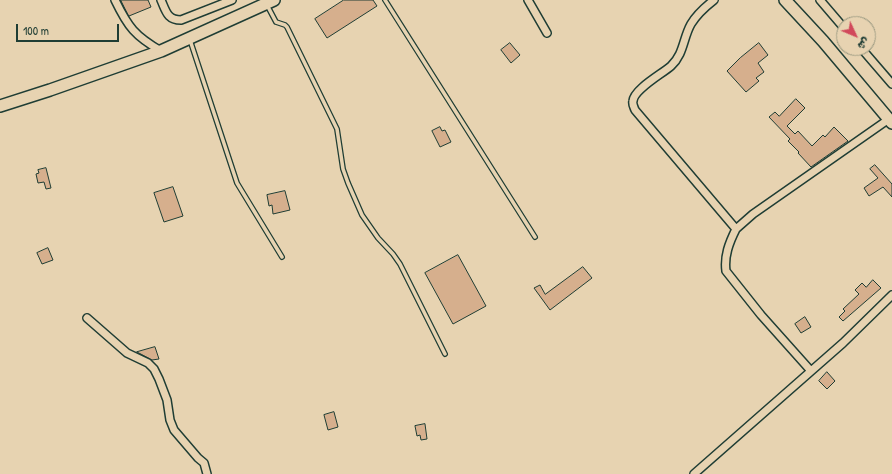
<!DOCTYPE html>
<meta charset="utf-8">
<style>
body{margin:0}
#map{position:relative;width:892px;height:474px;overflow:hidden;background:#e7d3b1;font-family:"Patrick Hand","Playpen Sans Arabic",sans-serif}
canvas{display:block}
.north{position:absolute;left:836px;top:16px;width:40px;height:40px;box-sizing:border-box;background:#e7d3b1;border:1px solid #97977f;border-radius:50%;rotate:134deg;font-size:11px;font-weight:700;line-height:16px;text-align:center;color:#1f3d34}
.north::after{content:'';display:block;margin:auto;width:14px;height:18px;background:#d1495b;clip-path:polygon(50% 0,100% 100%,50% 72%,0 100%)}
.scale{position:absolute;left:16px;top:24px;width:103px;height:18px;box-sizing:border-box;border:2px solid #1f3d34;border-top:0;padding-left:5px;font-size:12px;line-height:14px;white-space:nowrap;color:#1f3d34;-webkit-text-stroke:3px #e7d3b1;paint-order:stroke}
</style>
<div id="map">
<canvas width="892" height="474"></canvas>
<div class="north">ش</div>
<div class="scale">100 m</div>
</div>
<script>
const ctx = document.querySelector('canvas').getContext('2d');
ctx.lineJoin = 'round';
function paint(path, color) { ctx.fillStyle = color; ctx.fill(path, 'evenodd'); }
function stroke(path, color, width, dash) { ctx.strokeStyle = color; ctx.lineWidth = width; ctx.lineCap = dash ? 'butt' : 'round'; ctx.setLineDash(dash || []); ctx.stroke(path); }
const building = new Path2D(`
 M 121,0 L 148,0 L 151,7 L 129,16 Z
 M 344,0 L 373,0 L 377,6 L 327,38 L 315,19 Z
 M 510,43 L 520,55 L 511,63 L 501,50 Z
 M 759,43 L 768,55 L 758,63 L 764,72 L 756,78 L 759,81 L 746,92 L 727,71 L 740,58 Z
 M 796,99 L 805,108 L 787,126 L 795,134 L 798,131 L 812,146 L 823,135 L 825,137 L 834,127 L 848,141 L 811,167 L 798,153 L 799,152 L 788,141 L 790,139 L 769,117 L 775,112 L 779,116 Z
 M 440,127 L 442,131 L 445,130 L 451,142 L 440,147 L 432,131 Z
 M 875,165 L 892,184 L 892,197 L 883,187 L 869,196 L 864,188 L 878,178 L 870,169 Z
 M 46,168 L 51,188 L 46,189 L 44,182 L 38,183 L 36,174 L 39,173 L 38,170 Z
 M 173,187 L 183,216 L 164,222 L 154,193 Z
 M 285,191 L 290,210 L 273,214 L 272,205 L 269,206 L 267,195 Z
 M 48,248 L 53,260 L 42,264 L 37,253 Z
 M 458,255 L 486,306 L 453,324 L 425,273 Z
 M 583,267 L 592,278 L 550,310 L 534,288 L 540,285 L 545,294 Z
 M 873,280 L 881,288 L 843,321 L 839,317 L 845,311 L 843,309 L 859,294 L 855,290 L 862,283 L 866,287 Z
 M 805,317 L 811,327 L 801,333 L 795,324 Z
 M 155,347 L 159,359 L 152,360 L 137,352 Z
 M 827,372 L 835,381 L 827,389 L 819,381 Z
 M 334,412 L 338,427 L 328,430 L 324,415 Z
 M 425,424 L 427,439 L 421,440 L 420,435 L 417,436 L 415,426 Z`);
const service = new Path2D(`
 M 385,0 L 535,237
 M 267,5 L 276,22 L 285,25 L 287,27 L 337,129 L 343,169 L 348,183 L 362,215 L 378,238 L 393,254 L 400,264 L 445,354
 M 190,40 L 237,183 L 282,257`);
const minor = new Path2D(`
 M 115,0 C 128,27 135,36 161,51
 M 161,0 C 166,11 167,20 181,20 L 232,0
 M 528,0 L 547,33
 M 714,0 C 705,7 697,14 691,24 C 683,38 684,54 671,66 C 662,74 634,89 633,101 C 632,104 634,107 635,110 L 736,229 C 729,243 724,256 726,271 L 761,315 L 811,371
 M 820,0 L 844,28
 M 861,48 L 892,84
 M 736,229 L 753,214 L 889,119
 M 87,318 L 127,353 L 148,363 L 154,369 L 159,379 L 167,400 L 170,420 L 174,430 L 198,458 L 204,463 L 207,474
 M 694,474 L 843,343 L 892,295`);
const primary = new Path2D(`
 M 785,0 L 823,41 L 892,123
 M 0,106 L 50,90 L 161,51 L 274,0`);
paint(building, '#d6af8d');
stroke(building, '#1f3d34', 1);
stroke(service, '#1f3d34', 6);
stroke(minor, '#1f3d34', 10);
stroke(primary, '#1f3d34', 14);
stroke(service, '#e7d3b1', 3.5);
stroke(minor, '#e7d3b1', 7);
stroke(primary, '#e7d3b1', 11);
</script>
